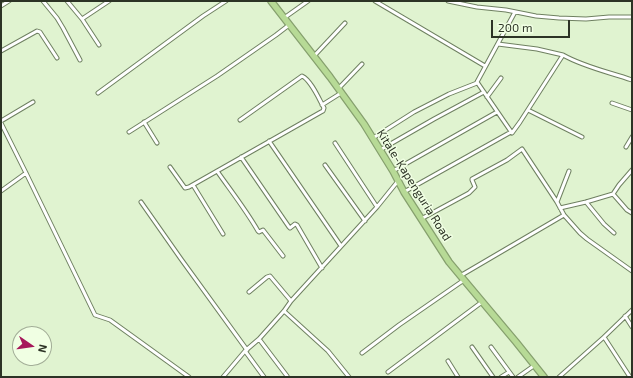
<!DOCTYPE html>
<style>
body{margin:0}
#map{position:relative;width:633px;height:378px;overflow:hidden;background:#e0f3d0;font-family:"Exo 2",sans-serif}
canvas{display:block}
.frame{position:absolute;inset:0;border:2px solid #2c3325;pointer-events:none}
.north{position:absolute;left:12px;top:326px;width:40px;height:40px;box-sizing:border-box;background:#f0ffe3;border:1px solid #a2ad97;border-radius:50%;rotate:103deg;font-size:11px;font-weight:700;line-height:16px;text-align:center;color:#2c3325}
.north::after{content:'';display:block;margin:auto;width:14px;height:18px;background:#a6185a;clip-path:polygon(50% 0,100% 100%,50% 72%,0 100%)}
.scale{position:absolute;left:491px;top:20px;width:79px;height:18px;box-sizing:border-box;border:2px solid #2c3325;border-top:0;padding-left:5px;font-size:12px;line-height:14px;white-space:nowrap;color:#2c3325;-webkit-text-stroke:3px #f0ffe3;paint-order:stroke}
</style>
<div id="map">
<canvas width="633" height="378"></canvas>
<div class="frame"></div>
<div class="north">N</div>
<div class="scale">200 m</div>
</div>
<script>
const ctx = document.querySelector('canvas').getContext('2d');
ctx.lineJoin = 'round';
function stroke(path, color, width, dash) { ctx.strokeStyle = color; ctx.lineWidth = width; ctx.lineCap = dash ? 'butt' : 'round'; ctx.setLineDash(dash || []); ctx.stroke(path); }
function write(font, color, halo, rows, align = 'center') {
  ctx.font = font + ' "Exo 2",sans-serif'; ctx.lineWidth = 3; ctx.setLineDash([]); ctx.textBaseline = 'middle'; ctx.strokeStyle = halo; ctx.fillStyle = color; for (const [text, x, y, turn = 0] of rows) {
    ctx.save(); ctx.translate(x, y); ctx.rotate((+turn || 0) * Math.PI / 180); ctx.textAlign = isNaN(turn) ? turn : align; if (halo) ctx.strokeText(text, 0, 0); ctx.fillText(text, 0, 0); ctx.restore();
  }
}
const street = new Path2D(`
 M43,1L57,18L63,28L80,60
 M67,1L82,19L109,1
 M375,1L485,66
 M448,1L477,7L506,10L536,16L559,18L586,19L609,17H632
 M1,6L9,1
 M515,12L477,82L512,133L520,122L563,55C584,67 609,72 632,80
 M284,18L308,1
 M82,19L99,45
 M498,44L537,49L563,55
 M1,51L37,31L40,32L57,58
 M314,56L345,23
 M338,89L362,64
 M98,93L203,16L226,1
 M487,97L501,78
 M612,103L632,110
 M322,105L341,93
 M528,110L582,137
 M1,121L33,102
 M144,122L157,143
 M1,123L26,173L95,315L110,320L189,377
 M129,132L217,76L276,35L289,25
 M373,138L414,112L449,94L477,83
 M269,141L341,246
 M335,143L377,207
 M626,147L632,137
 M380,150L434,119L484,92
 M241,157L289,227L290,228L295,224L297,225L322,268
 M325,165L365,221
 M170,167L185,188L189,187L321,112L323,111L324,108C319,99 311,80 302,76L240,120
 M217,171C231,191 246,210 258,231L259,232L263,230L283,256
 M393,171L497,112
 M193,185L223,234
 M1,191L26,173
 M404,192L511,132
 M613,194L627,210L632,213
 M141,202L181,259L247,350
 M557,202L569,171
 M586,202L604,224L614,233
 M560,208L586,202L613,194L619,185L632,170
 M421,219L469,193L475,187L472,180V179L507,160L522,149L557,202L564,215L580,233L587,239L632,271
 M460,276L564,215
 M249,292L267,277L270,276L291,301
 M284,311L328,351L349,377
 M625,316L632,327
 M259,339L287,376
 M472,347L493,377
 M491,347L513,377
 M245,351L264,377
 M362,353L399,325L464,280
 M448,361L458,377
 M388,372L482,302
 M223,377L245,351L259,339L284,311L291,301L377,207L398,181
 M501,377L509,372
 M518,377L535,365
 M559,377L604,337
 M630,377L604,337L632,310`);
const highway = new Path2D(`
 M271,1L330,77L364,124L393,171L404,192L449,262L464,280L516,342L544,377`);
stroke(street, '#6f8061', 5);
stroke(highway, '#86a06e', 8);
stroke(street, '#fff', 3);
stroke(highway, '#b7da96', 5.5);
write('12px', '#2c3325', '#f0ffe3', [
 ["Kitale-Kapenguria Road",414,185,58]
]);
</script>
